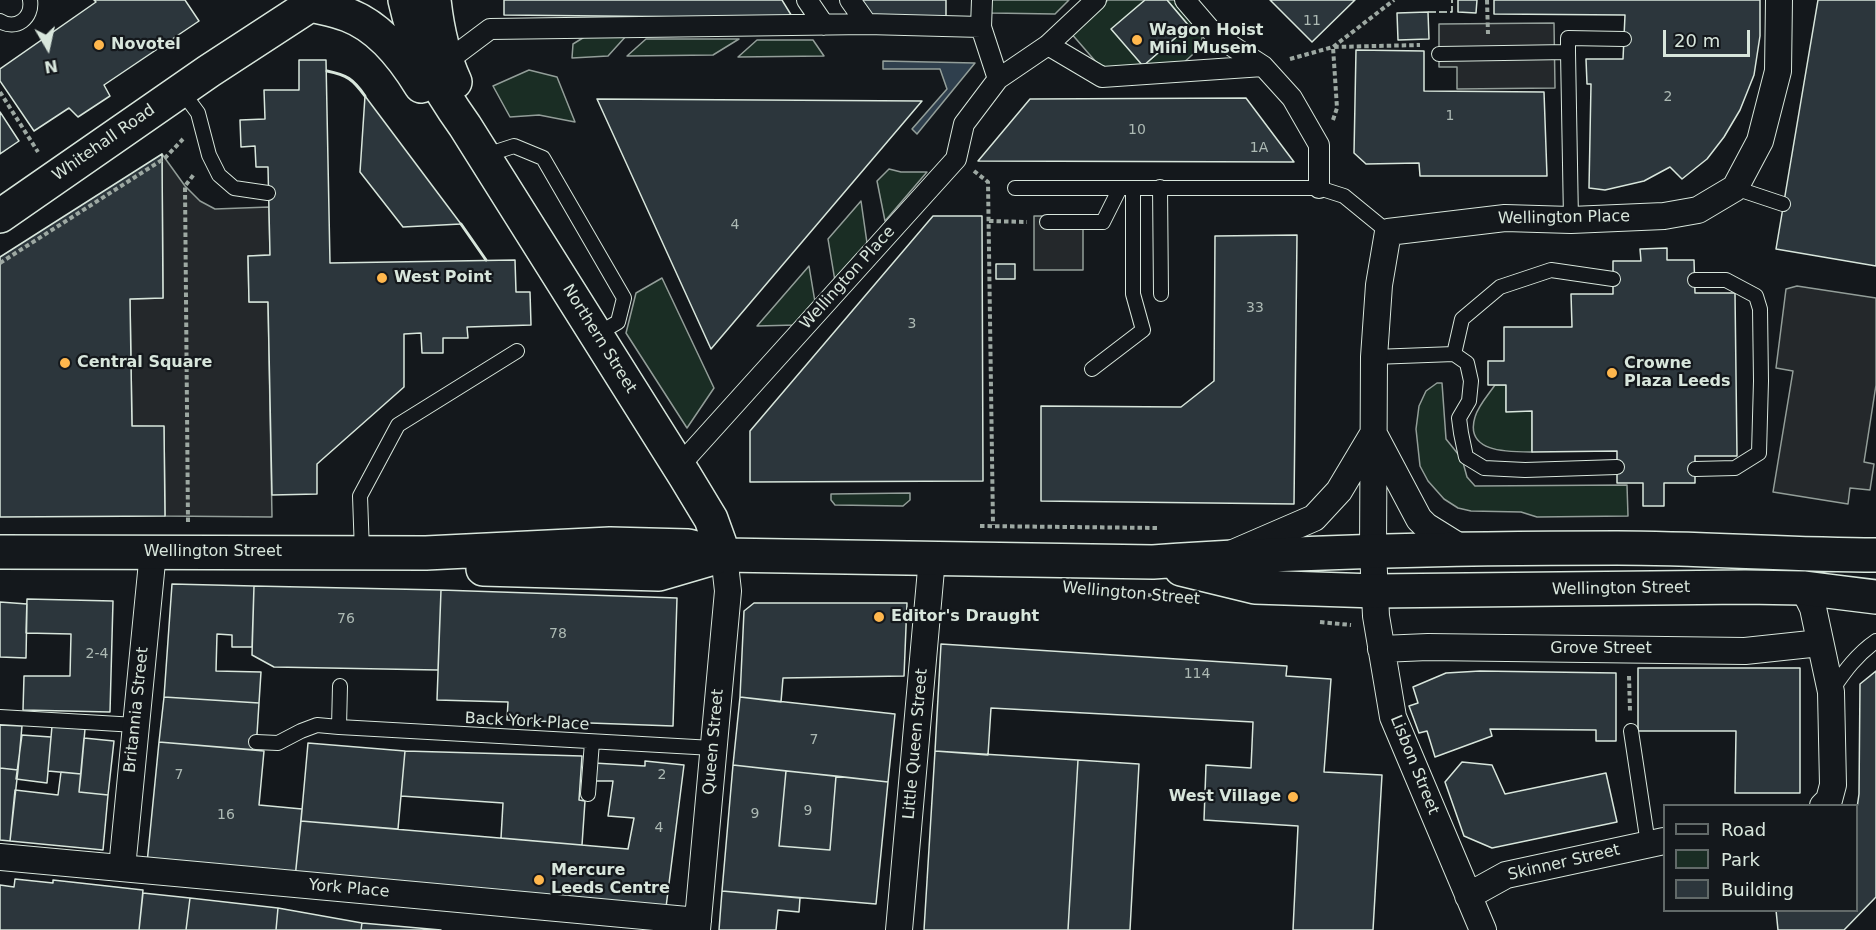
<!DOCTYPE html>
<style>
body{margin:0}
#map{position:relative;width:1876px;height:930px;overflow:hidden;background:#14181c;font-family:"DejaVu Sans",sans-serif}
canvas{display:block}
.legend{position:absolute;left:1663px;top:804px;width:195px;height:108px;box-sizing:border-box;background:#14181c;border:2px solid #626a69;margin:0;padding:8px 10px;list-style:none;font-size:18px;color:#d8e6dc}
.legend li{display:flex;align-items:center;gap:12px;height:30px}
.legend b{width:30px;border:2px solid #626a69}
.north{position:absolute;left:18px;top:18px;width:60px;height:60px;-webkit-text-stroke:4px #14181c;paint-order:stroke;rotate:171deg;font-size:16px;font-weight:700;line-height:24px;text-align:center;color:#d8e6dc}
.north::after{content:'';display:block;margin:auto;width:21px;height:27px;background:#d8e6dc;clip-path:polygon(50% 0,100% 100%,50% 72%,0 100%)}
.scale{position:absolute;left:1663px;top:30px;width:87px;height:27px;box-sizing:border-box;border:3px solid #d8e6dc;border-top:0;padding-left:8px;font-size:18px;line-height:21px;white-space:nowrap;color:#d8e6dc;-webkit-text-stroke:4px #14181c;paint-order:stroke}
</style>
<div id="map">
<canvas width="1876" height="930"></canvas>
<ul class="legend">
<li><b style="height:8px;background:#14181c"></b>Road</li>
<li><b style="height:16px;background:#1a2d24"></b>Park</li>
<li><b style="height:16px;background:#2c363c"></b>Building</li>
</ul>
<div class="north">N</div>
<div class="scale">20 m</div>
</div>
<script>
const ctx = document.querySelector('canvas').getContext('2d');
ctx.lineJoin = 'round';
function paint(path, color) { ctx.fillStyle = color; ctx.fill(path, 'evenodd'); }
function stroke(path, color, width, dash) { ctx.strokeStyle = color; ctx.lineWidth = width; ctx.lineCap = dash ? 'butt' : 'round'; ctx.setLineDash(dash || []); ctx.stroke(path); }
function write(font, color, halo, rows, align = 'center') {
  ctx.font = font + ' "DejaVu Sans",sans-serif'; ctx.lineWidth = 4.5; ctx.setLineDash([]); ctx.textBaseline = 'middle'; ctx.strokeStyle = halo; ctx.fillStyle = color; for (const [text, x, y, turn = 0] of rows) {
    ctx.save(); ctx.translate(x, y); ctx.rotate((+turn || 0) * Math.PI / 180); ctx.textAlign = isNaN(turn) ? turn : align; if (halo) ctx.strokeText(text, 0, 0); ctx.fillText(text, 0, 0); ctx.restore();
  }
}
const green = new Path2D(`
 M991,0H1069L1055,14L991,13Z
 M1108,0H1145L1143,66L1189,26L1167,0H1174L1202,31V46L1180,66L1103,70L1070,32Z
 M627,35L608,56L572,58L573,44L586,36Z
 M646,39H739L713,55L627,56Z
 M757,40H813L824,56L738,57Z
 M529,70L557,77L575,122L539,115L510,117L493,86Z
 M889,169L901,172H927L885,221L877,181Z
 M861,201L867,243L835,281L828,239Z
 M809,266L815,302L796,325L757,326Z
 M662,278L714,388L687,428L626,333L636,293Z
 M1437,383H1442L1446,439L1462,459L1467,477L1475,486L1627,485L1628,516L1537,517L1521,512L1471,511L1458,508L1444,499L1428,481L1420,466L1416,429L1419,406L1426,391Z
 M1495,385H1506V411H1532V452C1509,452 1464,453 1475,417C1478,406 1488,395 1495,385Z
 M910,493V500L903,506L835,505L831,500V494Z`);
paint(green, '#1a2d24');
stroke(green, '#939e99', 1.5);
const parking = new Path2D(`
 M1554,23L1555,88L1457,89V67H1439V24Z
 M162,154L185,186L200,201L215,209L269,207L270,255L248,256L249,302H268L272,517L165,516L164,427L132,426L130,299L163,298Z
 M1034,216H1083V270H1034Z
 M1797,286L1876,298V385L1864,462L1874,464L1870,490L1850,488L1848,504L1773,492L1793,371L1776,368L1786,289Z`);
paint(parking, '#24282b');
stroke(parking, '#939e99', 1.5);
const water = new Path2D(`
 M883,61L975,63L917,134L912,129L947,89L940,69H883Z`);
paint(water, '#2f3f4d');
stroke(water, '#939e99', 1.5);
const building = new Path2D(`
 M94,0H185L199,21L104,85L110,96L78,117L69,108L34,131L0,81V69L96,2Z
 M504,0H782L793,18L504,15Z
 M857,0H946V16L869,18Z
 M1145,0H1167L1189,26L1143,66L1111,29Z
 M1270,0H1355L1312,42Z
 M1458,0H1477L1476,13L1458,12Z
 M1494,0H1760V36L1754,75L1740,110L1724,137L1707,159L1682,179L1670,167L1644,181L1605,190L1589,188L1591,84H1587L1586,59H1623L1625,15L1494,14Z
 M1818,0H1876V266L1776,249Z
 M1428,12L1429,39L1398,40L1397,13Z
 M1356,50L1424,51V91L1544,92L1547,176H1420L1419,163L1366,164L1354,153Z
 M299,60H326L330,263L515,260L516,292H530L531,325L467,327L468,338H443V353H422L421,333L404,334V387L317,464V494L272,495L268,302H249L248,256L270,255L268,167H256L255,146L241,147L240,120L265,119L264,90H299Z
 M365,96L461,224L403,227L360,172Z
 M1246,98L1294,162L978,161L1030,99Z
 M597,99L922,101L711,349Z
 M0,112L19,141L0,154Z
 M162,154L163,298L130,299L132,426H164L165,516L0,517V257Z
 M933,216H982L983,481L750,482V431Z
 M1297,235L1294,504L1041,501V406L1181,407L1214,381L1215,236Z
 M1667,248V260H1694L1695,293H1735L1737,456H1695V483H1664V506H1643V483H1617V451L1532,452V411L1506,412V385H1488V361H1504V327H1572L1571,294H1613V261H1641L1640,249Z
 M996,264H1015V279H996Z
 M172,584L254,586L252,647H232V635L217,634L216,671L261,672L259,703L164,697Z
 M254,586L441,590L438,670L274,667L252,655Z
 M441,590L677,598L673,726L507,720L508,702L437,700Z
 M27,599L113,601L110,712L23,710L24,676H70L71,634L26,633Z
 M0,602L27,604L26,658L0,657Z
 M754,603H907L904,676L783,678L781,702L740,697L744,611Z
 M941,644L1287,666L1286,676L1331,679L1324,772L1382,775L1373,930H1293L1298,826L1204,820L1206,765L1251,768L1253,722L991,708L988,755L935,751Z
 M1638,668H1800V793H1735L1736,731H1638Z
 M1480,671L1616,673V741H1596V730L1490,729L1492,736L1435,757L1427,731L1419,733L1409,706L1418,703L1413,687L1446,673Z
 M1876,671V897L1844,930H1778L1776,910H1856V815L1859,794L1860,684Z
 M164,697L259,703L256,750L159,742Z
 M740,697L895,714L888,782L733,765Z
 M0,725L22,726L18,770L0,768Z
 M52,726L85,729L81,774L48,771Z
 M22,735L51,737L47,783L16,779Z
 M84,738L114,741L108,795L79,792Z
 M159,742L264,751L259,805L302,809L295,878L147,863Z
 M308,743L405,751L398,829L301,821Z
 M405,751L582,756L579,800L585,801L582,845L501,838L503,803L401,796Z
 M935,751L1078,760L1068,930H924Z
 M1078,760L1139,764L1130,930H1068Z
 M645,761L684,765L665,915L295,878L301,821L628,849L634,818L608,816L613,781H594V763L645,766Z
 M1462,762L1492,765L1505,794L1606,773L1617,822L1492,848L1464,836L1445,782Z
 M733,765L786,771L779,846L830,850L836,776L888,782L876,904L722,891Z
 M0,768L18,770L10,841L0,840Z
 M786,771L836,776L830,850L779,846Z
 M61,772L81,774L79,792L108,795L103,850L10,841L15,790L58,795Z
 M15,879L53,883V880L143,890L139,930H0V885L14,887Z
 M722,891L800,898L799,912L778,910L776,930H719Z
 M143,893L190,898L186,930H139Z
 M190,898L278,908L276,930H186Z
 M278,908L362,923L361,930H276Z
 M362,923L441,930H361Z`);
paint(building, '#2c363c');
stroke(building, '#d8e6dc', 1.5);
const service = new Path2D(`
 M0,21C16,31 33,18 30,0
 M1568,52V38L1624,39
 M1439,54L1568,52L1571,220
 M181,90L198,113L209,155L219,175L234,188L268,193
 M483,156L514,146L543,158L624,298L618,322L596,335
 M1160,187L1161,294
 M1015,188H1319L1344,196L1388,232
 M1735,188L1783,204
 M1047,222H1103L1120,188
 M1695,280H1726L1756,296L1760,309L1761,381L1759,453L1735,468L1695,469
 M1454,354L1462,319L1500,287L1551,270L1613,279
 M1374,357L1454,354L1467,363L1471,381L1469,401L1459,418L1461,433L1466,457L1484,468L1525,470L1617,467
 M1092,369L1143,330L1133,294V188
 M362,552L360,496L398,425L517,351
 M1832,690C1844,672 1857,654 1876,641
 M0,717L136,725
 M339,727L713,748
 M1631,731L1648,844
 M256,742L278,743L301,731L317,725L339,727L340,686
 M588,794L592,742`);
const pedestrian = new Path2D(`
 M807,0L824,25
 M850,0L867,24
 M982,0L981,27L998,79
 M1185,0L1215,35L1263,66L1292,98L1319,145V188
 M1048,45L1102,77L1263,66
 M446,62L490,29L867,24L981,27
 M679,466L956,159L964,124L998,79L1048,45L1096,0`);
const minor = new Path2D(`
 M1375,436L1419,519L1426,526L1463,549
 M1233,553L1314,518L1339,491L1373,434
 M1803,588L1813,608L1831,692L1833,785L1829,800L1823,806
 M1381,649L1428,647L1745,651L1820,643
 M0,857L698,921
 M122,868L153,552
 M1468,896L1506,875L1664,841
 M697,930L728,591L724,555
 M899,930L932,558
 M1483,930L1393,717L1376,616L1373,551L1374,357L1379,285L1388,232L1505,218L1571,220L1664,216L1698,210L1735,188L1760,141L1778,71L1779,0`);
const tertiary = new Path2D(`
 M405,0C415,47 437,87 465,126L685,476L711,519L724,555
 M434,0C437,28 443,56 455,82
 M311,5C323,8 336,10 348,15C380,27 404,58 421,86
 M0,216L209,71L318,0
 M0,552L426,553L610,544L688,546L724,555L1153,562C1307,551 1462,548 1617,548C1703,548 1790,555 1876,555
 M483,569L659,574L717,557
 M1181,569L1255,587L1375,591L1745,587L1803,588L1876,597`);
stroke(service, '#d8e6dc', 16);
stroke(pedestrian, '#d8e6dc', 22);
stroke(minor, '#d8e6dc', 28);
stroke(tertiary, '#d8e6dc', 36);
stroke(new Path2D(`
 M1487,0L1488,34
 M1290,59L1333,47L1394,0
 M0,92L38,152
 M1333,120L1337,108L1333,47L1420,45
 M974,171L988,182L993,525
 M989,221L1027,222
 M0,263L165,158L183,139
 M188,522L185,186L195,173
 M980,526L1159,528
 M1148,595L1167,597
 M1320,622L1351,625
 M1629,676L1630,711`), '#9da8a2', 4, [4.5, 3]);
stroke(service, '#14181c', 14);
stroke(pedestrian, '#14181c', 20);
stroke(minor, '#14181c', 26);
stroke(tertiary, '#14181c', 33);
stroke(new Path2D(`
 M1428,12H1452V0`), '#d8e6dc', 1.5, [8, 3]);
stroke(new Path2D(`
 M327,71C347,75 353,79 365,96
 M461,224L486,260`), '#d8e6dc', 3);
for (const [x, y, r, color] of [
 [1137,40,6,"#ffb74d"],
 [99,45,6,"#ffb74d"],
 [382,278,6,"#ffb74d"],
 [65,363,6,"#ffb74d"],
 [1612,373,6,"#ffb74d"],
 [879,617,6,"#ffb74d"],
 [1293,797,6,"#ffb74d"],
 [539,880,6,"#ffb74d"]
]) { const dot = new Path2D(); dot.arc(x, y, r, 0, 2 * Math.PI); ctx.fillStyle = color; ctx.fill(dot); stroke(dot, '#14181c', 2); }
write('14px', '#adbab4', null, [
 ["11",1312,21],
 ["2",1668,97],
 ["1",1450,116],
 ["10",1137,130],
 ["1A",1259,148],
 ["4",735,225],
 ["33",1255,308],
 ["3",912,324],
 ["76",346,619],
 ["78",558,634],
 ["2-4",97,654],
 ["114",1197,674],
 ["7",814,740],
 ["7",179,775],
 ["2",662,775],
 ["9",808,811],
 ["9",755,814],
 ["16",226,815],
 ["4",659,828]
]);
write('bold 16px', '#d8e6dc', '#14181c', [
 ["Wagon Hoist",1149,31],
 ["Mini Musem",1149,49],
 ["Novotel",111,45],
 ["West Point",394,278],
 ["Central Square",77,363],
 ["Crowne",1624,364],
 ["Plaza Leeds",1624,382],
 ["Editor's Draught",891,617],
 ["West Village",1281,797,"right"],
 ["Mercure",551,871],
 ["Leeds Centre",551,889]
], 'left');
write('16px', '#d8e6dc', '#14181c', [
 ["Whitehall Road",104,143,-35],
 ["Wellington Place",1564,218,-1],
 ["Wellington Place",848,278,-48],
 ["Northern Street",599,339,58],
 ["Wellington Street",213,552],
 ["Wellington Street",1621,589,-1],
 ["Wellington Street",1131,594,5],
 ["Grove Street",1601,649],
 ["Britannia Street",137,710,-84],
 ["Back York Place",527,722,3],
 ["Queen Street",714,742,-85],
 ["Little Queen Street",916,744,-85],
 ["Lisbon Street",1414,765,68],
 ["Skinner Street",1564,863,-13],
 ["York Place",349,889,5]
]);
</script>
